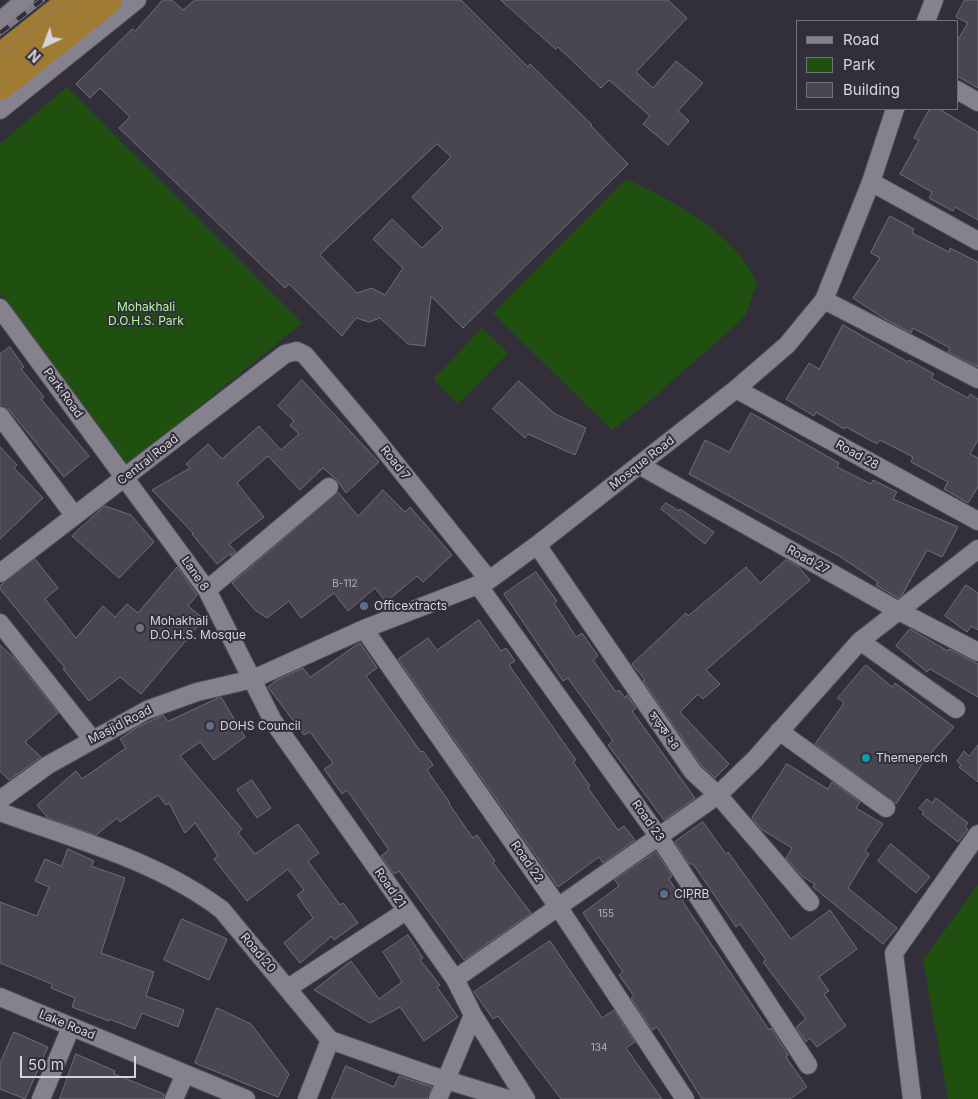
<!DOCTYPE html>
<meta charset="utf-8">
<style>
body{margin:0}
#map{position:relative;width:978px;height:1099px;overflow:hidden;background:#332f3a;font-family:Inter,sans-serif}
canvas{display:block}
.legend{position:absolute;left:796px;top:20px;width:162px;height:90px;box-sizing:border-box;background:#332f3a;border:1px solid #75717b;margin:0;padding:6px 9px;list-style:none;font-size:15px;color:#d7d5dc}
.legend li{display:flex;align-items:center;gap:10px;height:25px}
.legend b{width:25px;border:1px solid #75717b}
.north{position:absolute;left:20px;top:20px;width:50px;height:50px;-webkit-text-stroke:4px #332f3a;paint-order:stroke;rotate:223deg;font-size:14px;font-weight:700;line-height:20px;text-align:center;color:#d7d5dc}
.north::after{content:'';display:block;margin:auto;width:18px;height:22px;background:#d7d5dc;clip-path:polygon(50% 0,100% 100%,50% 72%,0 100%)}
.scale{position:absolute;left:20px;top:1056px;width:116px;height:22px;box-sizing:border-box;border:2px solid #d7d5dc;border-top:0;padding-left:6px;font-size:15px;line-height:18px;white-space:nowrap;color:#d7d5dc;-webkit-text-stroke:4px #332f3a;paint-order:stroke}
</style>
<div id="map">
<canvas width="978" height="1099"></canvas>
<ul class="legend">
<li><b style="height:6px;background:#85818d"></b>Road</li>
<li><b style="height:14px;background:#1f5010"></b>Park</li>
<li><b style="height:14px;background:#4a4651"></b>Building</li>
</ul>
<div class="north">N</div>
<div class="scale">50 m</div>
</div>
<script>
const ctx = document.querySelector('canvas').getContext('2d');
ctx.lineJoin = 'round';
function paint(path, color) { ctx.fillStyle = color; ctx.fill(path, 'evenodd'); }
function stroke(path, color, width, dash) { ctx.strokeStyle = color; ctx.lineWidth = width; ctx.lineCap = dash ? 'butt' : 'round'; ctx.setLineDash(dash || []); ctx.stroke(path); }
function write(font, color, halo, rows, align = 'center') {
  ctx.font = font + ' Inter,"Noto Sans Bengali",sans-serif'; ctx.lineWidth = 4; ctx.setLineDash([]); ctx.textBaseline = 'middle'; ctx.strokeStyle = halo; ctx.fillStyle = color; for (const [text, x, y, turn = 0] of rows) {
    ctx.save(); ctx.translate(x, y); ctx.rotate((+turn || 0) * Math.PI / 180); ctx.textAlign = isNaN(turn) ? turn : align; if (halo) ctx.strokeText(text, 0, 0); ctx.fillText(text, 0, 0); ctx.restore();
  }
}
paint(new Path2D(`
 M67,87L302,323L128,465L0,293V144Z
 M626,179C673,200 735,234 757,282L746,314L737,324L647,403L612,430L493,313Z
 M482,328L508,353L458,404L433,379Z
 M978,885V1099H948L923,960Z`), '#1f5010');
const building = new Path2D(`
 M163,0H172L183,10L195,0H461L528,67L530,64L592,125L591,126L628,164L463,328L431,296L425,346L408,344L380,318L369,322L356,318L342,336L289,284L285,288L119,128L130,117L100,88L90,98L76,84L132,29L135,31ZM437,144L451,157L412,197L443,228L422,248L392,219L373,239L403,268L385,295L372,288L357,293L320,255Z
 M501,0H668L687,18L636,72L653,88L676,61L703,83L678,111L689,121L668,145L643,124L650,116L609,80L601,88L558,47L556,49Z
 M965,0H978V88L957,76V41L968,23L956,17Z
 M930,109H939L978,132V220L955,207L953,211L929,198L932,192L900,174L919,140L914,138Z
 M890,216L914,229L912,233L949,252L950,248L978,262V367L948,352L950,348L913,328L911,333L885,319L853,298L880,258L871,253Z
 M843,325L908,362L909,360L934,374L931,378L968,398L970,394L978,399V440L970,454L978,458V487L968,503L944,489L948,482L911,462L913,457L880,440L877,444L846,427L844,429L816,412L814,416L786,399L809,363L819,369Z
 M10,347L24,367L21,369L44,397L41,399L89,456L64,477L9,410L0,406V354Z
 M302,380L379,462L346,493L337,480L323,468L300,490L268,456L237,483L264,517L229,544L236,552L231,556V553L217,564L192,534L193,533L152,490L190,468L186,464L208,444L222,459L259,426L281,450L299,434L290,425L294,421L278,406Z
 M519,381L555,414L586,428L575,455L528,434L525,438L493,409Z
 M751,413L839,463L837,467L871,484L873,480L897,492L893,499L958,527L942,557L927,550L902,595L898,598L876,585L878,582L839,556L689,474L705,440L729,452Z
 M0,447L17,465L14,468L43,498L0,539Z
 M383,490L405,512L410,507L452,555L423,582L417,576L386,602L375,588L348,611L334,593L301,618L289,601L267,618L255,610L232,583L338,492L358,516Z
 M666,503L679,511L680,509L714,532L705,544L661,509Z
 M105,506L131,515L154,542L119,578L72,536Z
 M35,559L58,588L45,599L76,638L103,606L115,617L127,604L138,613L177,567L197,595L188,606L204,619L141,694L120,677L89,701L63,669L65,668L0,589V586Z
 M786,560L798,566L810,580L706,670L720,684L703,699L698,694L680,712L729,764L715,778L701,765L643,681L645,680L632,664L686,613L688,616L746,567L760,583Z
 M536,572L557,601L554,603L576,637L582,633L598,656L593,660L616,692L619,690L625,698L627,695L636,708L632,711L695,798L664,820L608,745L613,741L591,710L568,678L563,681L504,594Z
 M966,585L978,593V630L971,626L967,632L945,616Z
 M479,620L501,651L506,648L515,661L509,665L576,760L573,762L590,786L588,788L618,830L624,826L635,840L603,863L599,857L558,887L398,659L428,638L437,650Z
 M910,629L948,651L949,649L978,664V697L930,669L927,672L896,646Z
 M360,643L377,668L366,676L421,752L423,751L433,765L427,770L450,803L449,804L473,838L477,835L495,861L493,863L531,913L464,960L399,871L394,874L381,856L389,850L347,790L342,794L324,769L333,763L310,732L304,735L268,687L277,680L303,668L310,677Z
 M0,645L15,659L58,713L25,742L41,757L9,780L0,771Z
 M866,665L892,687L895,683L954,727L924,761L896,804L815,744L844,703L838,698Z
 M221,697L245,737L214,760L200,742L180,756L242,829L238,833L255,854L298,824L319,853L308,861L340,905L343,903L358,923L334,940L332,936L300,963L284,943L313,918L297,895L304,890L288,869L247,901L214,859L218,856L195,823L185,833L169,803L166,805L158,795L120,822L117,818L96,835L48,818L37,805L76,771L82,779L126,748L120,739L136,728L163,715L168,721Z
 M978,745V782L959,767L961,765L957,761L964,751L969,756Z
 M787,764L828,789L832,782L860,802L856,808L883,824L865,851L869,854L848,888L897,928L883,944L813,887L815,884L803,877L786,858L792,848L761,829L752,818Z
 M252,780L271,808L257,818L237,790Z
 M936,798L968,823L965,827L968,829L958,842L922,814L924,812L919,808L927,799L932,803Z
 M703,822L726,854L728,852L791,939L830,910L857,949L819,977L829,991L824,994L846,1026L817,1047L810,1038L806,1042L796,1027L806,1019L763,962L766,960L740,924L736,927L693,864H689L675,842Z
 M891,844L930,877L916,893L878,861Z
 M68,849L94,861L91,866L125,878L101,953L154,972L146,996L184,1010L178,1027L142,1013L135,1029L109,1019V1021L72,1007L75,998L51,988L52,984L0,963V902L37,916L49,887L35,881L45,859L61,866Z
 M656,852L672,876L669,879L687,908L769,1030L771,1028L788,1055L786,1057L807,1087L790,1099H702L657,1027L652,1030L631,998L634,996L619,975L623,972L583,913L619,886L615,880Z
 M182,919L227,939L209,980L164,960Z
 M408,935L423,958L420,960L440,985L437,987L458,1017L424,1041L400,1007L370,1023L314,990L351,961L379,999L402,982L383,952Z
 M550,941L602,1018L614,1010L635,1042L626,1048L662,1099H561L498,1016L493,1019L474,992Z
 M217,1008L251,1024L289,1074L278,1097L195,1063Z
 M14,1032L48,1047L25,1099L0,1089V1064Z
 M76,1054L115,1071L114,1074L164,1094V1099H60Z
 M346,1066L394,1087L399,1076L432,1087L428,1099H332Z`);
paint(building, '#4a4651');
stroke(building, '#716d79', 1);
const street = new Path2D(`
 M0,21L25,0
 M926,21L934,0
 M957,90L978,102
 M0,110L137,0
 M871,182L978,241
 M824,300L978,379
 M0,308L207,590L273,721L455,979L473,1015L526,1099
 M736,389L978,521
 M0,416L74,515
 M639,465L899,611L978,652
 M537,545L693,772L718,795L810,902
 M0,573L285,354L297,351L305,355L366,427L489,580
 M478,585L659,837L808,1065
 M207,590L329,487
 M0,623L92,739
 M364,629L559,908L685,1099
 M860,641L956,709
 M779,731L886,808
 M0,800L48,765L147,710L197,692L253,679L364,629L478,585L489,580L537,545L736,389L787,345L824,300L871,182L895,109
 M0,812C74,839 158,861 222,910L330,1040L427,1074L508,1099
 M455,979L718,795L755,759L860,641L978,549
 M288,988L406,911
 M0,997L246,1099
 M41,1099L71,1027
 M174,1099L185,1074
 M307,1099L330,1040
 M438,1099L473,1015
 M912,1099L894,953L978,834`);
const highway = new Path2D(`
 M0,58L73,0
 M0,86L108,0`);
stroke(street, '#504c55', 20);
stroke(highway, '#504c55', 30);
stroke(street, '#85818d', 18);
stroke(highway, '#a07b33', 28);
stroke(new Path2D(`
 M0,52L67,0`), '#7e7b84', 1);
const rail = new Path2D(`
 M0,33L42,0`);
stroke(rail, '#7e7b84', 5.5);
stroke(rail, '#332f3a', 4, [11]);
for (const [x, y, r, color] of [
 [364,606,5,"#5c6f8a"],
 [140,628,5,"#6b7280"],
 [210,726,5,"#5c6f8a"],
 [866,758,5,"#0f9aa8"],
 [664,894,5,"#5c6f8a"]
]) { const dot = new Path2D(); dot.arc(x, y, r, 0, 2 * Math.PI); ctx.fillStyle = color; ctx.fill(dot); stroke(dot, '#332f3a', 2); }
write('10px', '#b4b1b9', null, [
 ["B-112",345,584],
 ["155",606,914],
 ["134",599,1048]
]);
write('12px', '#aef79c', '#332f3a', [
 ["Mohakhali",146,307],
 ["D.O.H.S. Park",146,321]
]);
write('12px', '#d7d5dc', '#332f3a', [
 ["Park Road",63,393,54],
 ["Road 28",857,455,29],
 ["Central Road",148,460,-38],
 ["Road 7",395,463,51],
 ["Mosque Road",642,463,-38],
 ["Road 27",808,560,29],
 ["Lane 8",195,574,55],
 ["Masjid Road",120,725,-27],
 ["সড়ক ২৪",664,731,54],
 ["Road 23",648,821,55],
 ["Road 22",527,862,55],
 ["Road 21",390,888,55],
 ["Road 20",258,953,50],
 ["Lake Road",67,1025,22]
]);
write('12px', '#d7d5dc', '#332f3a', [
 ["Officextracts",374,606],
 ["Mohakhali",150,621],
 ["D.O.H.S. Mosque",150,635],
 ["DOHS Council",220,726],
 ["Themeperch",876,758],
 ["CIPRB",674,894]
], 'left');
</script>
